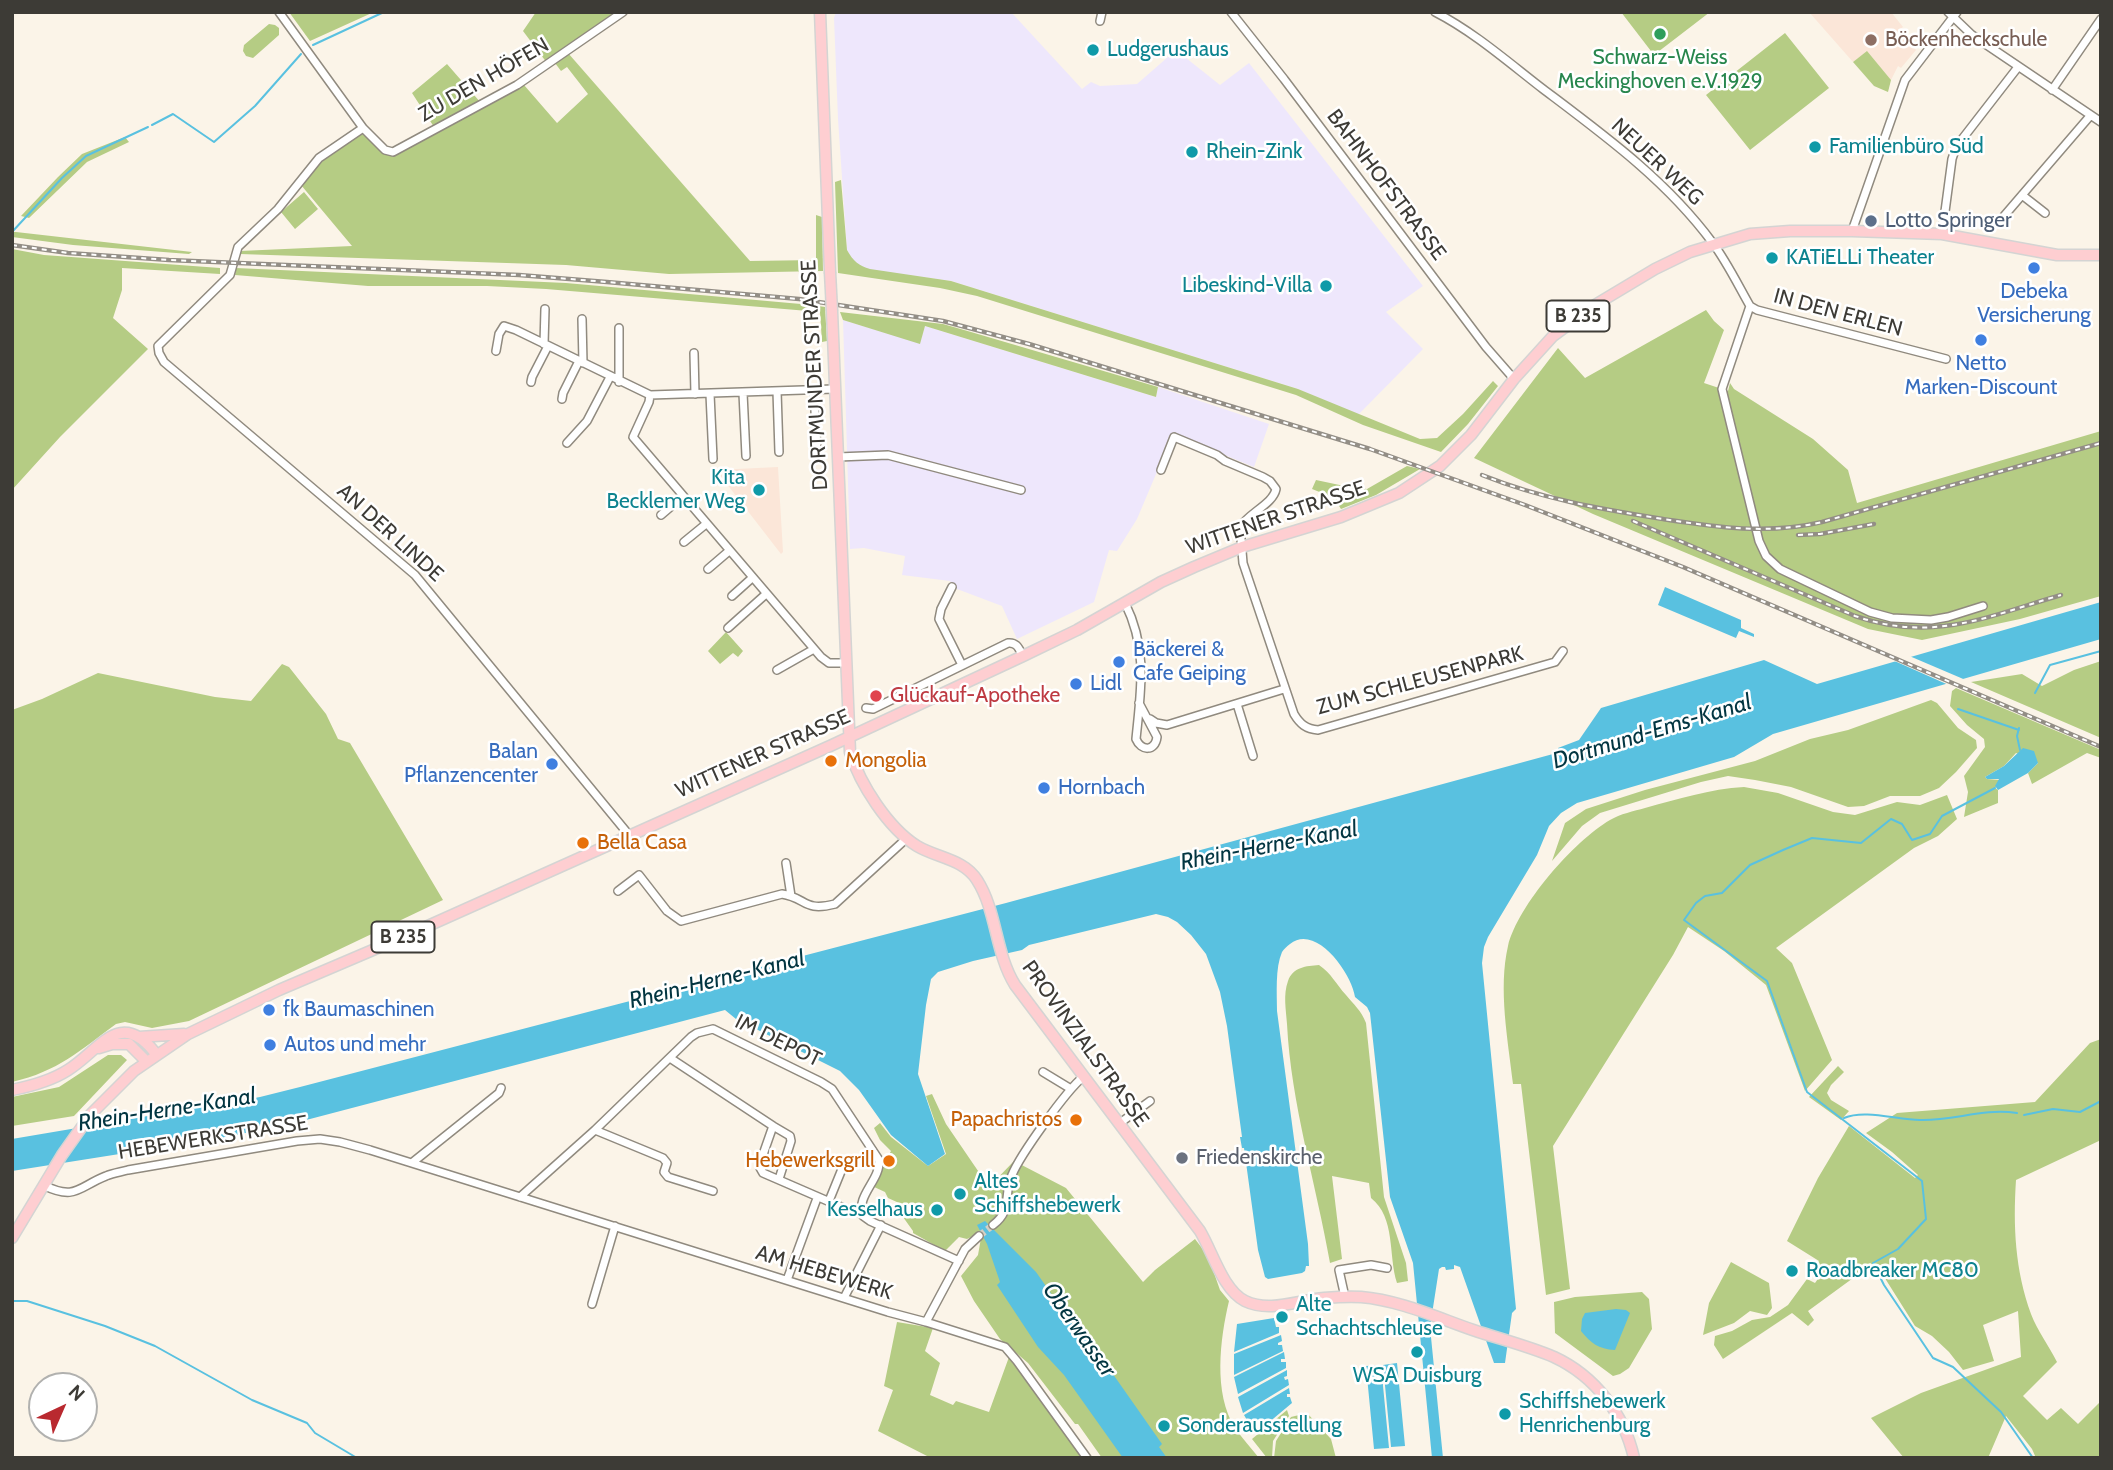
<!DOCTYPE html>
<meta charset="utf-8">
<style>
body{margin:0}
#map{position:relative;width:2113px;height:1470px;overflow:hidden;background:#fbf4e8;font-family:Cabin,sans-serif}
canvas{display:block}
.frame{position:absolute;inset:0;border:14px solid #3d3b36;pointer-events:none}
.north{position:absolute;left:28px;top:1372px;width:70px;height:70px;box-sizing:border-box;background:#fff;border:2px solid #b1b1af;border-radius:50%;rotate:44deg;font-size:19px;font-weight:700;line-height:28px;text-align:center;color:#3d3b36}
.north::after{content:'';display:block;margin:auto;width:24px;height:32px;background:#b9292f;clip-path:polygon(50% 0,100% 100%,50% 72%,0 100%)}
</style>
<div id="map">
<canvas width="2113" height="1470"></canvas>
<div class="frame"></div>
<div class="north">N</div>
</div>
<script>
const ctx = document.querySelector('canvas').getContext('2d');
ctx.lineJoin = 'round';
function paint(path, color) { ctx.fillStyle = color; ctx.fill(path, 'evenodd'); }
function stroke(path, color, width, dash) { ctx.strokeStyle = color; ctx.lineWidth = width; ctx.lineCap = dash ? 'butt' : 'round'; ctx.setLineDash(dash || []); ctx.stroke(path); }
function write(font, color, halo, rows, align = 'center') {
  ctx.font = font + ' Cabin,sans-serif'; ctx.lineWidth = 5; ctx.setLineDash([]); ctx.textBaseline = 'middle'; ctx.strokeStyle = halo; ctx.fillStyle = color; for (const [text, x, y, turn = 0] of rows) {
    ctx.save(); ctx.translate(x, y); ctx.rotate((+turn || 0) * Math.PI / 180); ctx.textAlign = isNaN(turn) ? turn : align; if (halo) ctx.strokeText(text, 0, 0); ctx.fillText(text, 0, 0); ctx.restore();
  }
}
paint(new Path2D(`
 M836,12H1011L1082,89L1091,82L1100,86L1137,84L1176,50L1220,85L1249,63L1423,286L1386,312L1423,349L1358,415L1298,389L951,281L870,270L860,266L852,259L847,250L838,119L834,18Z
 M843,320L920,343L925,326L1156,397L1158,387L1269,424L1254,467L1173,434L1137,519L1117,551L1109,550L1094,602L1017,639L1002,606L957,589L950,581L902,575L905,556L864,548L850,549Z`), '#eee7fc');
paint(new Path2D(`
 M1809,12H1891L1903,27L1899,30L1916,50L1901,68L1898,66L1891,80L1867,52L1853,62Z
 M778,467L783,552L781,554L716,470Z`), '#fbe6d8');
paint(new Path2D(`
 M289,12H374L310,41Z
 M536,12H618L547,63L523,31Z
 M1621,12H1710L1654,55Z
 M269,24L275,25L279,28V35L253,58L246,56L243,51L244,45Z
 M1785,33L1829,88L1750,150L1706,95Z
 M1867,51L1891,80L1888,92L1874,86L1853,62Z
 M568,53L750,261L816,260V215L822,217L823,271L669,274L566,265L240,254V251L352,246L301,185L328,155L362,134L393,157L524,85L557,123L588,94L567,67L561,71L555,63Z
 M447,64L481,103L434,127L412,93Z
 M125,137L129,142L87,162L29,218L21,216L58,177L82,154Z
 M841,180L847,250C853,261 859,266 870,269L951,281L1298,389L1420,439L1437,438L1463,414L1493,381L1498,386L1468,424L1441,452L1363,425L1296,395L977,296L940,288L838,273L835,182Z
 M304,192L318,209L295,229L281,212Z
 M12,232H16L192,252L189,254L73,245L12,237Z
 M12,249L44,255L220,268V274L122,268V290L113,318L148,349L60,437L12,490Z
 M236,268L566,283L812,305L825,307L827,341L822,342L820,312L546,289L487,286H368L235,275Z
 M1706,310L1714,321L1724,330L1704,383L1728,391L1730,383L1734,389L1813,439L1848,470L1857,503L2101,431V596L2020,619L1922,640L1868,629L1593,514L1474,458L1558,348L1585,378Z
 M840,312L943,324L971,332L1158,387L1156,397L925,326L920,344L843,320Z
 M1407,466L1420,469L1376,495L1341,509C1335,497 1324,494 1312,489L1316,480L1349,487L1367,489Z
 M726,632L743,651L738,657L733,653L720,664L708,651Z
 M2101,661V738L1971,682L2022,674L2042,686L2074,670Z
 M282,664L289,667L326,714L338,739L350,743L443,900L189,1021L152,1028L125,1022L116,1024C79,1051 59,1071 12,1082V710L42,699L98,673L215,697L251,701Z
 M1956,688L2101,750V758L2087,753L2032,784L2028,773L2038,763L2016,753L2004,766L1985,777L1987,779L2000,780L1995,788L1998,790V803L1964,817L1968,792L1964,776L1985,747L1984,739L1967,725L1950,706L1952,691Z
 M1931,700L1937,703L1958,728L1976,740L1977,748L1956,772L1939,788L1920,796H1890L1864,806L1848,807L1791,787L1755,780L1728,776L1701,782L1600,813L1582,826L1552,861L1565,823L1586,809L1645,790L1755,761L1810,739L1848,730Z
 M1744,787L1778,793L1833,812L1855,815L1897,802L1920,805L1947,795L1957,819L1938,836L1914,848L1776,948L1792,963L1832,1060L1805,1091L1766,985L1724,951L1688,927L1673,955L1553,1146L1570,1289L1546,1295L1521,1084H1513C1508,1040 1498,989 1508,946C1518,905 1574,841 1610,820C1620,814 1634,811 1645,808C1678,799 1710,789 1744,787Z
 M1319,965C1331,973 1336,984 1346,995C1354,1005 1361,1010 1366,1023L1384,1197L1406,1263L1408,1281L1397,1283C1388,1255 1396,1218 1371,1198L1369,1183L1332,1176L1342,1259L1330,1263C1316,1183 1291,1104 1287,1024C1286,1009 1283,995 1288,981C1293,967 1306,966 1319,965Z
 M2101,1039V1140L2016,1180C2013,1226 2015,1270 2031,1314C2037,1330 2049,1346 2057,1362L2023,1396L2047,1420L2061,1408L2078,1424L2101,1401V1458H2036L2032,1449L2006,1416L1988,1458H1904L1871,1418L1921,1393L2021,1357L2018,1311L1983,1325L1994,1361L1963,1370L1949,1352L1932,1336L1915,1326L1876,1264L1860,1273L1808,1311L1814,1320L1808,1326L1792,1313L1723,1359L1714,1345L1715,1336L1732,1331L1752,1320L1770,1317L1788,1305L1807,1279L1815,1283L1820,1276L1816,1271L1820,1266L1817,1264L1819,1261L1787,1241L1818,1178L1849,1126L1915,1178L1918,1175L1892,1152L1866,1133L1897,1113L2035,1102L2090,1043Z
 M108,1055H121L127,1060L74,1116L12,1126V1097L59,1087Z
 M1838,1066L1844,1072L1831,1085L1827,1093L1831,1100L1849,1111L1841,1120L1809,1097Z
 M932,1094L946,1124L989,1187L1014,1161L1066,1188L1143,1282L1155,1270L1195,1239L1208,1256L1220,1290L1229,1301C1220,1339 1213,1393 1235,1428C1242,1438 1251,1448 1259,1458H1102L1078,1424H1075L1028,1363L1000,1339L974,1301L961,1276L978,1255L981,1238L977,1234L967,1239L959,1237L945,1251L913,1233V1231L903,1217L899,1203L888,1198L885,1192L872,1186L891,1151L880,1140L874,1128L880,1123L891,1137L928,1166L946,1154L926,1096Z
 M1731,1262L1769,1283L1772,1308L1767,1315L1750,1311L1734,1323L1703,1335L1709,1303Z
 M1642,1292L1649,1299L1652,1329L1629,1368L1620,1374L1613,1376L1555,1333L1554,1302L1575,1297Z
 M897,1322L933,1328L925,1351L940,1363L930,1395L953,1405L956,1401L989,1412L1009,1357L1043,1401L1082,1458H931L878,1431L893,1390L884,1386Z
 M1287,1410L1289,1416L1273,1441L1272,1458H1267L1252,1439Z
 M1307,1413L1331,1439L1336,1458H1274L1276,1441L1291,1417Z`), '#b5cc84');
paint(new Path2D(`
 M1665,587L1741,620V628L1754,634V637L1739,631L1736,638L1658,605Z
 M2101,602V639L1773,734L1734,757L1577,803L1561,813L1549,826L1537,855L1488,937L1484,947L1482,963L1516,1309L1512,1313L1505,1363H1494L1460,1267L1454,1265V1269L1446,1270L1445,1267H1442L1439,1269L1430,1327L1443,1458H1432L1413,1263L1390,1197L1370,1013L1367,1007L1355,997C1352,974 1316,923 1290,944C1287,946 1284,949 1282,952C1275,968 1277,994 1277,1011L1308,1244L1309,1266H1306L1305,1271L1302,1273L1268,1279L1265,1277L1258,1250L1244,1148H1242L1240,1137H1242L1227,1026L1220,992L1206,954L1191,935L1177,922L1168,917L1156,914L1029,945L1022,950L973,961L938,972L931,979L926,1005L918,1074L945,1154L928,1166L891,1135L859,1090L840,1071L736,1019L725,1010L310,1119L227,1137L12,1171V1139L260,1097L300,1087L1006,903L1553,754L1559,751L1558,748L1579,740L1601,708L1764,660L1817,684Z
 M2023,748L2034,751L2038,763L2028,773L1998,790L1995,786L1999,779H1987L1985,777L2004,766Z
 M985,1221L1036,1272L1074,1326L1089,1340L1162,1444L1159,1447L1167,1458H1123L1064,1375L1038,1347L997,1285L1000,1282L987,1244L977,1225Z
 M1616,1309L1626,1310L1630,1313L1615,1350C1598,1349 1591,1343 1581,1331L1582,1319L1585,1313Z
 M1274,1318L1276,1327H1279V1333L1234,1352L1237,1324Z
 M1281,1335L1282,1341L1278,1343V1345H1282L1283,1351L1234,1375V1354Z
 M1284,1352L1285,1359H1281V1362H1286V1368L1238,1394L1234,1377Z
 M1397,1363L1405,1446L1391,1447L1383,1365Z
 M1381,1365L1389,1448L1374,1449L1366,1366Z
 M1287,1370V1376L1284,1377L1285,1380L1288,1379L1289,1385L1243,1413L1238,1397Z
 M1289,1388L1290,1394H1287V1397H1290L1292,1403L1255,1434L1244,1415Z`), '#59c1e0');
paint(new Path2D(`
 M1907,655L1968,681L1951,686L1890,659Z`), '#fbf4e8');
stroke(new Path2D(`
 M313,45L384,12
 M152,125L173,114L214,142L255,106L301,54
 M12,232L62,178L86,156L148,127
 M2035,693L2050,665L2101,651
 M1958,709L2019,730
 M2019,728L2017,736L2020,750
 M1995,788L1942,816L1930,834L1912,840L1902,824L1891,819L1861,843L1812,838L1783,850L1750,865L1722,893L1705,896L1696,903L1684,920L1767,981L1807,1092L1922,1181L1926,1219L1898,1249L1873,1263L1884,1285L1933,1358L1953,1367L2001,1412L2033,1458
 M2024,1115L2053,1109L2080,1112L2101,1101
 M1844,1118C1865,1109 1897,1120 1920,1120C1954,1121 1982,1108 2017,1113
 M12,1301H27L105,1326L155,1346L252,1400L307,1423L315,1433L357,1458`), '#59c1e0', 2);
stroke(new Path2D(`
 M979,1236L993,1225`), '#d5cfc4', 7, [7, 3.5]);
const minor = new Path2D(`
 M279,12L363,128
 M623,12L517,85L393,152L385,150L363,128L319,158L278,209L238,247L230,275L158,346L159,353L164,362L415,575L629,835
 M1231,12L1284,79L1486,347L1514,379
 M1435,12C1474,32 1508,62 1543,89C1604,135 1666,180 1712,242C1727,262 1738,285 1750,306L1757,310L1946,359
 M1948,12L1972,35L2101,122
 M1100,21L1102,12
 M2052,90L2101,19
 M2022,195L2045,213
 M2004,216L2090,116
 M1852,231L1905,80L1957,12
 M1942,234L1952,159L1956,147L2018,67
 M1750,306L1722,389L1759,541L1766,556L1780,569L1870,612L1892,618L1931,620L1948,617L1983,606
 M582,319L583,363
 M619,328V382
 M544,344L545,309
 M496,351L499,334L504,326L516,330L650,395L834,389
 M694,353L695,394
 M531,382L532,377L548,346
 M814,390L817,451L820,459
 M777,391L779,452
 M743,393L746,456
 M710,394L713,459
 M650,395L649,402L633,437L821,657L829,663H846
 M562,399L563,393L579,361
 M567,443L587,421L610,377
 M838,457L888,455L1021,490
 M1161,470L1174,437L1217,455L1225,461L1263,477L1270,481L1276,489C1273,504 1250,512 1240,527L1243,563L1294,714C1300,724 1306,729 1318,730L1555,662L1563,651
 M661,515L682,497
 M684,542L706,524
 M708,569L729,551
 M952,587L941,609L939,619L962,665
 M732,596L752,578
 M1125,603C1148,649 1141,689 1136,739C1141,751 1155,752 1157,737L1139,703
 M728,628L766,594
 M777,670L814,649
 M1237,704L1253,756
 M866,708L873,709L1008,643C1017,642 1019,649 1023,656
 M1150,719L1156,723L1167,725L1284,689
 M786,863L791,896
 M618,891L639,875L667,911L681,921L782,894C807,898 803,912 835,904L907,838
 M670,1058L773,1126L759,1166L763,1173L853,1212L861,1213
 M1043,1072L1071,1089
 M1120,1123L1150,1101
 M773,1126L790,1136L791,1141L779,1179
 M595,1130L663,1158L667,1163L664,1172L668,1177L713,1191
 M413,1162L499,1093L501,1088
 M43,1185C76,1201 78,1187 106,1176C113,1173 121,1172 128,1170L297,1141L320,1139L340,1142L370,1150L888,1312L926,1322L1005,1347L1017,1361L1087,1458
 M520,1197L595,1130L691,1037L697,1033L713,1029L821,1082L832,1089L879,1160C881,1180 855,1196 863,1216L870,1221L959,1261
 M829,1201L842,1169
 M993,1225C1013,1210 1003,1195 1012,1175C1020,1155 1066,1091 1083,1077
 M787,1280L816,1201
 M1345,1297L1339,1270L1371,1265L1387,1268
 M844,1298L881,1225
 M592,1304L615,1226
 M926,1322L965,1249L979,1236`);
const major = new Path2D(`
 M820,12L830,272
 M832,311L850,752C860,784 888,828 917,846C937,858 964,859 977,880C997,911 995,953 1015,985L1200,1231C1213,1253 1223,1290 1245,1301C1270,1313 1298,1300 1324,1298C1336,1297 1349,1296 1361,1297C1399,1300 1438,1318 1473,1330C1500,1339 1528,1346 1554,1357C1595,1376 1624,1414 1634,1458
 M139,1037L184,1034
 M99,1048L112,1044H129L147,1062
 M12,1090C32,1086 51,1081 68,1070C100,1050 120,1007 156,1054
 M12,1238L62,1155L91,1114L134,1071L188,1034L279,990L401,938L830,746L1023,656L1077,630L1161,582L1194,567L1242,547L1341,517L1399,493L1440,466L1471,435L1514,379L1553,336L1595,305L1655,269L1690,252L1750,234L1790,231H1852L1942,234L2057,255H2101`);
stroke(minor, '#908a7f', 10);
stroke(major, '#d4d4d3', 13);
stroke(minor, '#fff', 7);
stroke(major, '#feced1', 10);
const rail = new Path2D(`
 M12,245L68,253L169,260L519,275L607,282L799,299L943,321L1029,344L1370,449L1525,505L1683,567L2101,747
 M1482,475C1542,499 1600,509 1663,519C1716,527 1768,535 1822,522L2101,443
 M1633,521L1855,616C1933,643 1986,617 2061,595
 M1798,535L1820,534L1874,524`);
stroke(rail, '#938e86', 4.5);
stroke(rail, '#fff', 2, [5]);
const majorBridge = new Path2D(`
 M830,272L832,311`);
stroke(majorBridge, '#d4d4d3', 13, []);
stroke(majorBridge, '#feced1', 10);
for (const [x, y, r, color] of [
 [1660,34,7,"#2e9e5b"],
 [1871,40,7,"#8d6e63"],
 [1093,50,7,"#0f9aa8"],
 [1815,147,7,"#0f9aa8"],
 [1192,152,7,"#0f9aa8"],
 [1871,221,7,"#5c6f8a"],
 [1772,258,7,"#0f9aa8"],
 [2034,268,7,"#3f7fe0"],
 [1326,286,7,"#0f9aa8"],
 [1981,340,7,"#3f7fe0"],
 [759,490,7,"#0f9aa8"],
 [1119,662,7,"#3f7fe0"],
 [1076,684,7,"#3f7fe0"],
 [876,696,7,"#e0444e"],
 [831,761,7,"#e8710a"],
 [552,764,7,"#3f7fe0"],
 [1044,788,7,"#3f7fe0"],
 [583,843,7,"#e8710a"],
 [269,1010,7,"#3f7fe0"],
 [270,1045,7,"#3f7fe0"],
 [1076,1120,7,"#e8710a"],
 [1182,1158,7,"#6b7280"],
 [889,1161,7,"#e8710a"],
 [960,1194,7,"#0f9aa8"],
 [937,1210,7,"#0f9aa8"],
 [1792,1271,7,"#0f9aa8"],
 [1282,1317,7,"#0f9aa8"],
 [1417,1352,7,"#0f9aa8"],
 [1505,1414,7,"#0f9aa8"],
 [1164,1426,7,"#0f9aa8"]
]) { const dot = new Path2D(); dot.arc(x, y, r, 0, 2 * Math.PI); ctx.fillStyle = color; ctx.fill(dot); stroke(dot, '#fff', 2.5); }
for (const [x, y, w] of [
 [1578,316,63],
 [403,937,63]
]) { const box = new Path2D(); box.roundRect(x - w / 2, y - 15.5, w, 31, 5); ctx.fillStyle = '#fff'; ctx.fill(box); stroke(box, '#3d3b36', 2); }
write('bold 19px', '#3d3b36', null, [
 ["B 235",1578,316],
 ["B 235",403,937]
]);
write('21px', '#785e54', '#fff', [
 ["Böckenheckschule",1885,40]
], 'left');
write('21px', '#0d838f', '#fff', [
 ["Ludgerushaus",1107,50],
 ["Familienbüro Süd",1829,147],
 ["Rhein-Zink",1206,152],
 ["KATiELLi Theater",1786,258],
 ["Libeskind-Villa",1312,286,"right"],
 ["Kita",745,478,"right"],
 ["Becklemer Weg",745,502,"right"],
 ["Altes",974,1182],
 ["Schiffshebewerk",974,1206],
 ["Kesselhaus",923,1210,"right"],
 ["Roadbreaker MC80",1806,1271],
 ["Alte",1296,1305],
 ["Schachtschleuse",1296,1329],
 ["WSA Duisburg",1417,1376,"center"],
 ["Schiffshebewerk",1519,1402],
 ["Henrichenburg",1519,1426],
 ["Sonderausstellung",1178,1426]
], 'left');
write('21px', '#27864d', '#fff', [
 ["Schwarz-Weiss",1660,58],
 ["Meckinghoven e.V.1929",1660,82]
]);
write('21px', '#3d3b36', '#fff', [
 ["ZU DEN HÖFEN",484,80,-30],
 ["NEUER WEG",1657,162,43],
 ["BAHNHOFSTRASSE",1386,185,53],
 ["IN DEN ERLEN",1838,313,15],
 ["DORTMUNDER STRASSE",815,375,-93],
 ["WITTENER STRASSE",1276,518,-19],
 ["AN DER LINDE",390,533,42],
 ["ZUM SCHLEUSENPARK",1420,681,-15],
 ["WITTENER STRASSE",763,754,-24],
 ["IM DEPOT",778,1041,26],
 ["PROVINZIALSTRASSE",1085,1044,54],
 ["HEBEWERKSTRASSE",213,1138,-9],
 ["AM HEBEWERK",824,1273,17]
]);
write('21px', '#4e5e75', '#fff', [
 ["Lotto Springer",1885,221]
], 'left');
write('21px', '#366cbe', '#fff', [
 ["Debeka",2034,292,"center"],
 ["Versicherung",2034,316,"center"],
 ["Netto",1981,364,"center"],
 ["Marken-Discount",1981,388,"center"],
 ["Bäckerei &",1133,650],
 ["Cafe Geiping",1133,674],
 ["Lidl",1090,684],
 ["Balan",538,752,"right"],
 ["Pflanzencenter",538,776,"right"],
 ["Hornbach",1058,788],
 ["fk Baumaschinen",283,1010],
 ["Autos und mehr",284,1045]
], 'left');
write('21px', '#be3a42', '#fff', [
 ["Glückauf-Apotheke",890,696]
], 'left');
write('21px', '#c56008', '#fff', [
 ["Mongolia",845,761],
 ["Bella Casa",597,843],
 ["Papachristos",1062,1120,"right"],
 ["Hebewerksgrill",875,1161,"right"]
], 'left');
write('21px', '#5b616d', '#fff', [
 ["Friedenskirche",1196,1158]
], 'left');
write('italic 23px', '#023541', '#fff', [
 ["Dortmund-Ems-Kanal",1652,732,-17],
 ["Rhein-Herne-Kanal",1269,846,-11],
 ["Rhein-Herne-Kanal",717,980,-14],
 ["Rhein-Herne-Kanal",167,1110,-9],
 ["Oberwasser",1079,1330,55]
]);
</script>
